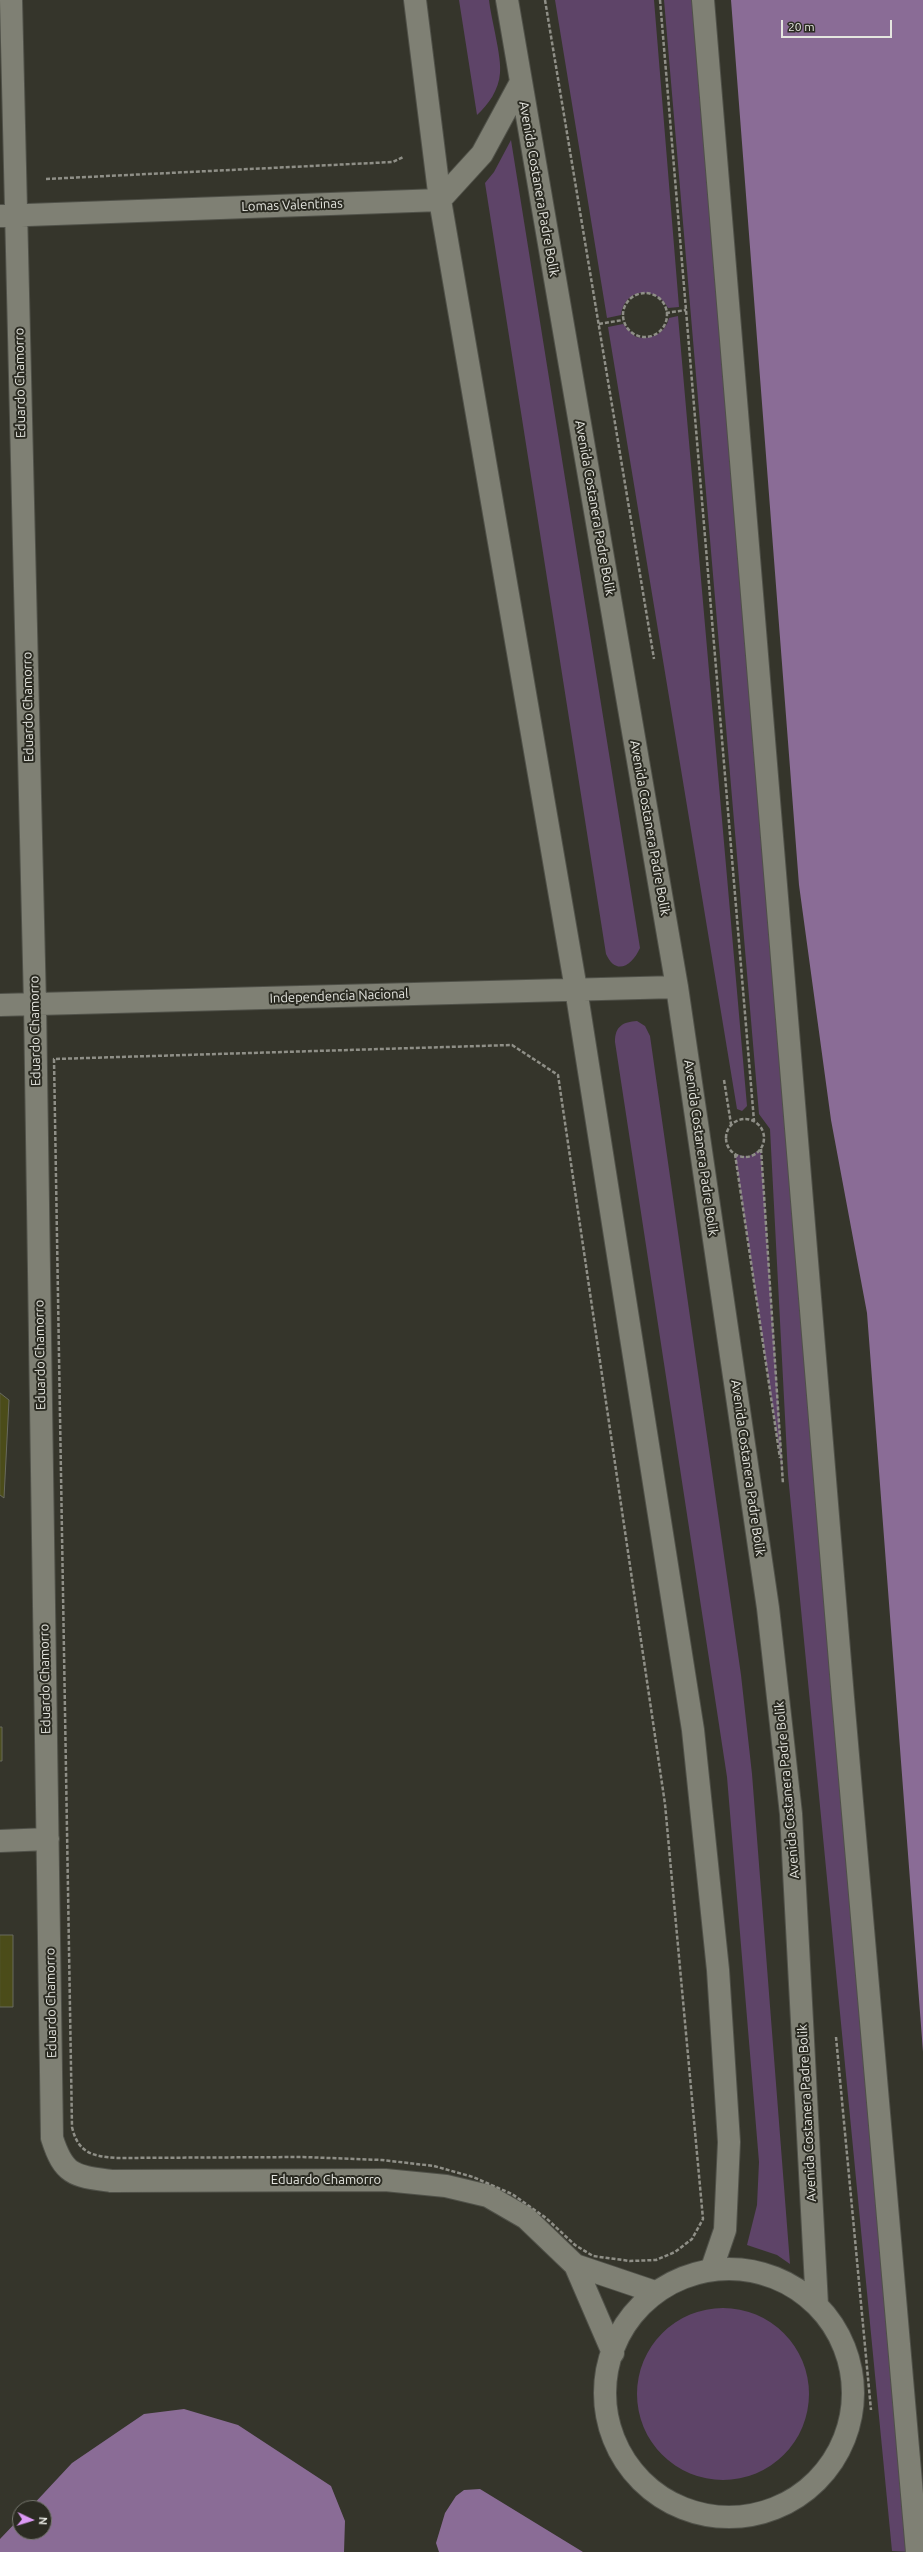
<!DOCTYPE html>
<style>
body{margin:0}
#map{position:relative;width:923px;height:2552px;overflow:hidden;background:#35352b;font-family:Ubuntu,sans-serif}
canvas{display:block}
.north{position:absolute;left:12px;top:2500px;width:40px;height:40px;box-sizing:border-box;background:#2b2b22;border:1px solid #75766e;border-radius:50%;rotate:94deg;font-size:11px;font-weight:700;line-height:16px;text-align:center;color:#e5e6e0}
.north::after{content:'';display:block;margin:auto;width:14px;height:18px;background:#dc99f5;clip-path:polygon(50% 0,100% 100%,50% 72%,0 100%)}
.scale{position:absolute;left:781px;top:20px;width:111px;height:18px;box-sizing:border-box;border:2px solid #e5e6e0;border-top:0;padding-left:5px;font-size:12px;line-height:14px;white-space:nowrap;color:#e5e6e0;-webkit-text-stroke:3px #2b2b22;paint-order:stroke}
</style>
<div id="map">
<canvas width="923" height="2552"></canvas>
<div class="north">N</div>
<div class="scale">20 m</div>
</div>
<script>
const ctx = document.querySelector('canvas').getContext('2d');
ctx.lineJoin = 'round';
function paint(path, color) { ctx.fillStyle = color; ctx.fill(path, 'evenodd'); }
function stroke(path, color, width, dash) { ctx.strokeStyle = color; ctx.lineWidth = width; ctx.lineCap = dash ? 'butt' : 'round'; ctx.setLineDash(dash || []); ctx.stroke(path); }
function write(font, color, halo, rows, align = 'center') {
  ctx.font = font + ' Ubuntu,sans-serif'; ctx.lineWidth = 4; ctx.setLineDash([]); ctx.textBaseline = 'middle'; ctx.strokeStyle = halo; ctx.fillStyle = color; for (const [text, x, y, turn = 0] of rows) {
    ctx.save(); ctx.translate(x, y); ctx.rotate((+turn || 0) * Math.PI / 180); ctx.textAlign = isNaN(turn) ? turn : align; if (halo) ctx.strokeText(text, 0, 0); ctx.fillText(text, 0, 0); ctx.restore();
  }
}
paint(new Path2D(`
 M459,0H489C491,18 502,58 500,73C499,90 488,105 477,115Z
 M555,0H654L679,307L668,308C657,286 624,287 621,315L607,318Z
 M664,0H696L911,2552L892,2551L788,1475L770,1129L759,1114Z
 M511,140L640,948C632,966 616,976 606,954L485,183L494,172Z
 M678,316L747,1106L742,1111L737,1109L608,327L623,324L636,337C651,340 665,334 669,318Z
 M637,1021L645,1026L650,1036L741,1675L752,1774L790,2264L777,2255L747,2245L757,2205L759,2162L727,1777L615,1042C615,1026 623,1022 637,1021Z
 M761,1149L783,1476L735,1154L748,1157Z
 M637 2394a86 86 0 1 1 172 0a86 86 0 1 1-172 0Z`), '#5e4468');
paint(new Path2D(`
 M731,0H923V2052L867,1313L831,1120L799,885Z
 M184,2409L238,2425L331,2486L345,2521L344,2552H0V2539L20,2518V2532H44V2508H30L72,2463L144,2414Z
 M480,2489L583,2552H439L436,2543L445,2513L456,2496L464,2490Z`), '#8a6c96');
const building = new Path2D(`
 M0,1393L9,1400L4,1498L0,1495Z
 M0,1727H2V1761H0Z
 M0,1935H13V2007H0Z`);
paint(building, '#4b4c19');
stroke(building, '#696a5f', 1);
const minor = new Path2D(`
 M11,0L35,1004L52,2138C64,2176 75,2176 111,2181L385,2180L446,2186L488,2196L526,2218L575,2265L613,2353
 M415,0L440,200L576,989L693,1730L718,1970L729,2142L725,2230L712,2268
 M507,0L677,987L768,1608L791,1814L817,2305
 M703,0L843,1698L917,2552
 M0,216L440,200L482,154L521,82
 M0,1005L677,987
 M0,1841L48,1839
 M575,2265L655,2292
 M605 2393a124 124 0 1 1 248 0a124 124 0 1 1-248 0Z`);
stroke(minor, '#505149', 24);
stroke(new Path2D(`
 M545,0L654,659
 M660,0L754,1121
 M46,179L393,162L403,157
 M623 315a22 22 0 1 1 44 0a22 22 0 1 1-44 0Z
 M666,313L686,310
 M599,324L623,320
 M512,1045L558,1075L665,1804L703,2219L692,2239L675,2252L656,2260L630,2261L593,2256L575,2245L546,2218L512,2194L473,2177L434,2166L382,2160L303,2157L116,2158C92,2156 78,2153 72,2127L54,1059Z
 M724,1080L731,1124
 M726 1138a19 19 0 1 1 38 0a19 19 0 1 1-38 0Z
 M761,1149L783,1484
 M735,1154L780,1458
 M836,2037L871,2410`), '#8f8f87', 2.5, [4, 2]);
stroke(minor, '#7f8074', 22);
write('13px', '#e5e6e0', '#2b2b22', [
 ["Avenida Costanera Padre Bolik",539,189,80],
 ["Lomas Valentinas",292,205,-2],
 ["Eduardo Chamorro",20,383,-91],
 ["Avenida Costanera Padre Bolik",595,508,80],
 ["Eduardo Chamorro",28,707,-91],
 ["Avenida Costanera Padre Bolik",650,828,80],
 ["Independencia Nacional",339,996,-2],
 ["Eduardo Chamorro",35,1031,-91],
 ["Avenida Costanera Padre Bolik",701,1148,82],
 ["Eduardo Chamorro",40,1355,-91],
 ["Avenida Costanera Padre Bolik",748,1468,82],
 ["Eduardo Chamorro",45,1679,-91],
 ["Avenida Costanera Padre Bolik",787,1790,-95],
 ["Eduardo Chamorro",51,2003,-91],
 ["Avenida Costanera Padre Bolik",807,2113,-93],
 ["Eduardo Chamorro",326,2180]
]);
</script>
